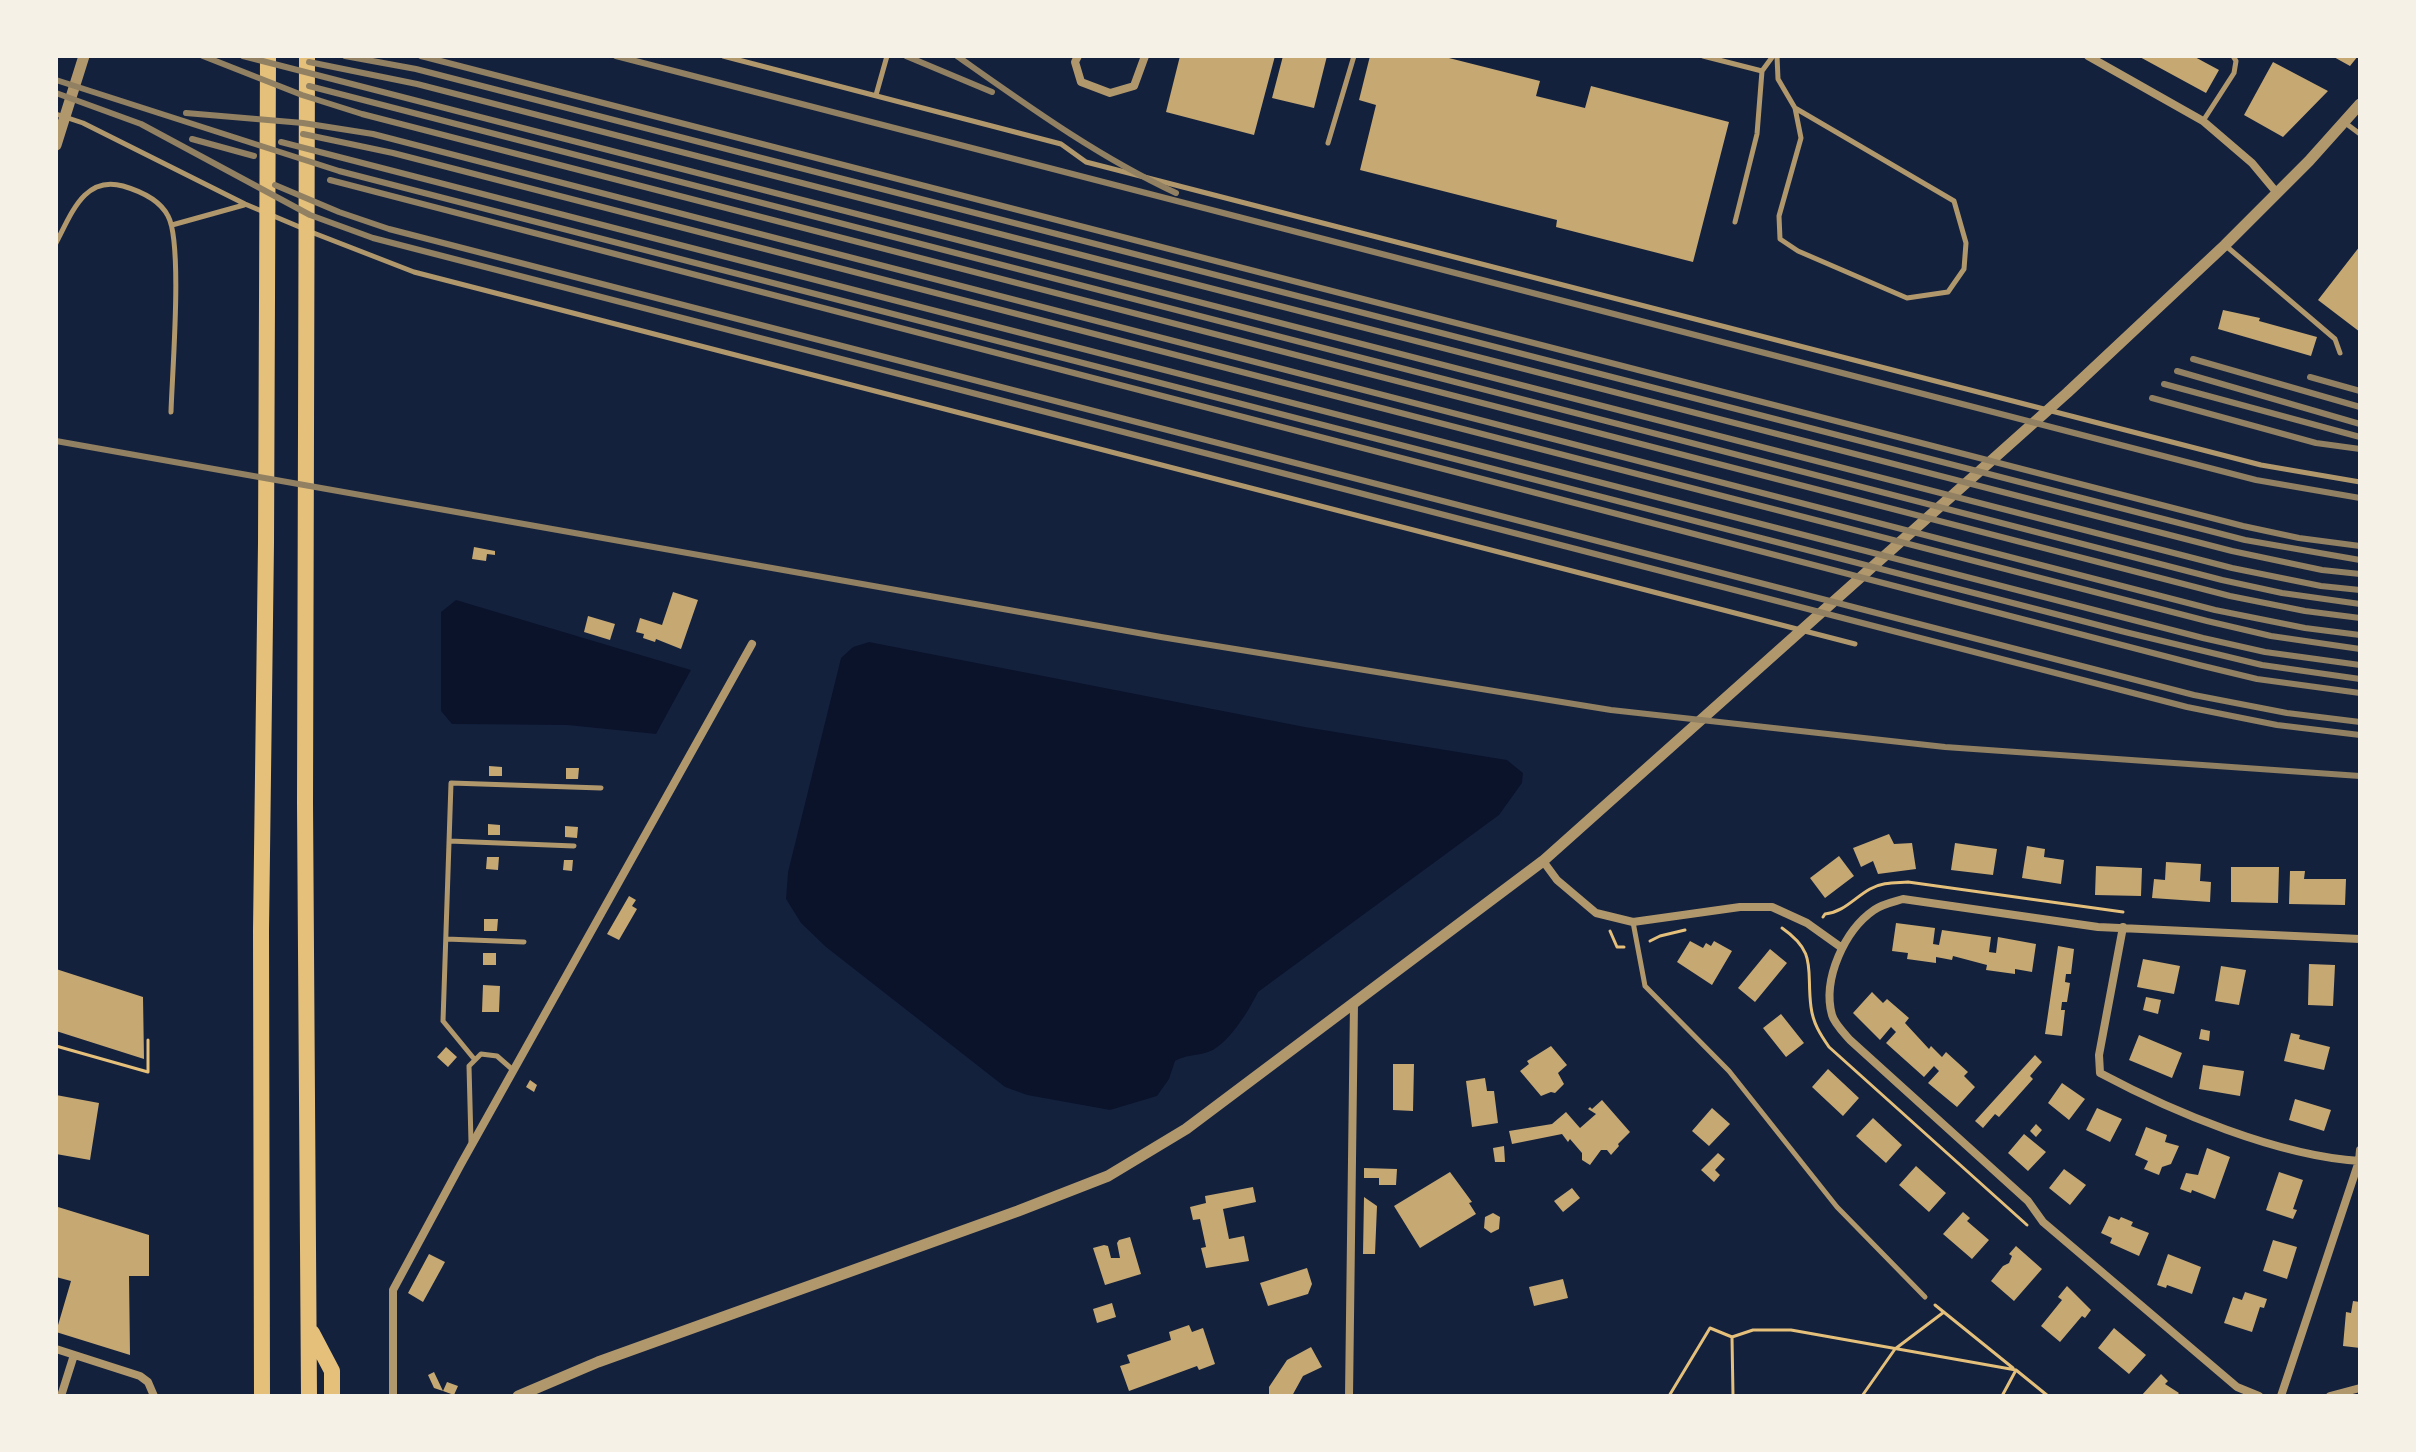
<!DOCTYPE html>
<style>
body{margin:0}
#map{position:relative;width:2416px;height:1452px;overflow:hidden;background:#14213d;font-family:Quicksand,sans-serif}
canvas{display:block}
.frame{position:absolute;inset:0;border:58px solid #f6f1e7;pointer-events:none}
</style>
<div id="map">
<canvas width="2416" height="1452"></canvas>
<div class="frame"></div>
</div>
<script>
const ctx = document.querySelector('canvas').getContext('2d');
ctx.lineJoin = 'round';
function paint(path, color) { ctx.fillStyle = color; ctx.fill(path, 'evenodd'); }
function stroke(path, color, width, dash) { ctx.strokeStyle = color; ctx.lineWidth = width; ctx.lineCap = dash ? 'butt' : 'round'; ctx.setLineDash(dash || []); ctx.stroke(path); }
paint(new Path2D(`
 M456,600L691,670L656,734L567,725L452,724L441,711V612Z
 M869,642L1305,727L1507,760L1523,773L1522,783L1499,815L1258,992C1250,1009 1226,1049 1205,1053C1194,1056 1186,1055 1175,1061L1169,1079L1157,1096L1110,1110L1027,1095L1005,1087L826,947L801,923L786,899L788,872L841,658L853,647Z`), '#0b132b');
paint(new Path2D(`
 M1180,56H1275L1254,135L1166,112Z
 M1283,56H1327L1314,108L1272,98Z
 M1370,56H1441L1540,81L1536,96L1585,108L1591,86L1729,122L1693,262L1556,227L1557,220L1360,170L1376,105L1359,100Z
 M2138,56H2193L2219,70L2206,93Z
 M2332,56H2358L2350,66Z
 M2273,62L2328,91L2283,137L2244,115Z
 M2360,246V332L2318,300Z
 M2223,310L2260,318L2259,321L2317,337L2311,356L2218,329Z
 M474,547L495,551V555L487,554L486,561L472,559Z
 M673,592L698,600L681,649L656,639L655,642L643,638L644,634L636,632L640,618L662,625Z
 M588,616L615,624L610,640L584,632Z
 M489,766L502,767V776H489Z
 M566,768H579L578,779H566Z
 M488,824L500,825V835H488Z
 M565,826L578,827L577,838L565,837Z
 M1889,834L1894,844L1912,843L1916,869L1878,874L1873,861L1861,867L1853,848Z
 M1955,843L1997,849L1993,875L1951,870Z
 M2027,846L2045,849L2044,857L2064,860L2061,884L2022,878Z
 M1839,856L1854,876L1825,898L1810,878Z
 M487,857H499L498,870L486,869Z
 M564,860H573L572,871L563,870Z
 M2166,862L2201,864L2200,881L2211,882L2210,902L2152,898L2154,879L2165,880Z
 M2096,866L2142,868L2141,896L2095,895Z
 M2231,867H2279L2278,903L2231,902Z
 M2290,871H2305L2304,879H2346L2345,905L2289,904Z
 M629,896L636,900L632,906L637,909L619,940L607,934Z
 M484,919H498L497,931H484Z
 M1896,923L1935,928L1933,944L1939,945L1942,930L1991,937L1989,952L1996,953L1998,937L2036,944L2032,972L2015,969V974L1986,970L1987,965L1953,956L1952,960L1936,957V963L1907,959L1908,953L1892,951Z
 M1690,941L1703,948L1706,943L1711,946L1714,941L1732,951L1712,985L1677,962Z
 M2058,946L2074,949L2071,974H2066L2065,982L2070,983L2067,1002H2062L2061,1010H2065L2062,1036L2045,1034Z
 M1770,949L1787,963L1755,1002L1738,988Z
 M483,953H496V965H483Z
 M2143,959L2180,966L2174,994L2137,987Z
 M2309,964L2335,965L2333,1006L2308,1005Z
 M2221,966L2246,970L2239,1005L2215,1001Z
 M56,969L143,997L144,1059L56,1031Z
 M483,985L500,986L499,1012H482Z
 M1872,992L1883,1003L1887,999L1909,1018L1905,1023L1929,1049L1931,1046L1942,1057L1946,1052L1968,1072L1964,1076L1975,1087L1957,1107L1928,1083L1939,1071L1934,1066L1924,1077L1886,1043L1896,1032L1891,1027L1880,1040L1853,1013Z
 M2146,997L2161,1000L2158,1014L2143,1010Z
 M1781,1014L1804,1043L1786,1057L1763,1028Z
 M2201,1029L2210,1031L2209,1041L2199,1039Z
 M2291,1033L2300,1035L2299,1039L2330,1047L2324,1070L2284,1061Z
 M2139,1035L2182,1053L2172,1078L2129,1060Z
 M1551,1046L1567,1065L1558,1073L1564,1084L1555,1093L1551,1092L1541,1096L1520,1071L1529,1064L1527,1061Z
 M446,1047L457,1057L448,1067L437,1057Z
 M2035,1055L2042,1062L2030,1076L2033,1079L1999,1117L1995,1114L1983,1128L1975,1121Z
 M1393,1064H1414L1413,1111L1393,1110Z
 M2203,1065L2244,1071L2240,1096L2199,1089Z
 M1828,1069L1859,1098L1843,1116L1812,1087Z
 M1485,1078L1487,1091H1494L1498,1123L1472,1127L1466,1081Z
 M530,1080L537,1085L534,1092L526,1087Z
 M2062,1083L2085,1099L2069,1120L2048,1103Z
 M56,1095L99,1103L90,1160L56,1154Z
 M2295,1099L2331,1110L2324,1131L2289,1120Z
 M1602,1100L1630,1132L1618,1144L1619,1146L1611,1155L1607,1150H1601L1590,1165L1582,1160V1153L1570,1139L1568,1142L1562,1134L1512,1144L1509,1131L1552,1124L1566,1112L1580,1128L1596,1114L1588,1109L1590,1107L1592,1109Z
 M1712,1108L1730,1124L1709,1146L1692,1131Z
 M2097,1108L2122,1119L2110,1142L2086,1130Z
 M1873,1118L1902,1145L1886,1163L1856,1136Z
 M2036,1124L2042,1130L2036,1137L2030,1131Z
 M2146,1127L2167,1135L2165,1142L2179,1146L2171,1164L2162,1167L2159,1175L2144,1169L2148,1161L2135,1155Z
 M2024,1134L2046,1152L2028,1171L2008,1153Z
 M1504,1146L1505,1162H1495L1493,1148Z
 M2207,1148L2230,1157L2215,1199L2192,1190L2191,1193L2180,1189L2186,1173L2198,1175Z
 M1718,1153L1725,1159L1715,1170L1720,1175L1714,1182L1701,1170Z
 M1916,1166L1946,1193L1929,1212L1899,1185Z
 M1364,1168L1397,1169L1396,1185H1379V1178H1364Z
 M2064,1169L2086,1185L2070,1205L2049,1188Z
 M1450,1172L1472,1202L1469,1203L1476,1214L1420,1248L1394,1206Z
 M2279,1172L2303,1180L2293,1209L2297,1210L2293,1219L2266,1210Z
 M1253,1187L1256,1202L1223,1209L1229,1239L1244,1236L1249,1261L1206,1268L1201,1248L1206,1247L1200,1219L1193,1220L1190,1207L1206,1203L1205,1196Z
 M1572,1188L1580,1198L1563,1212L1554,1201Z
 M1364,1197L1377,1206L1375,1254H1363Z
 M58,1207L149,1235V1276H129L130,1355L56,1332L71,1281L56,1277Z
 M1963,1212L1970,1218L1967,1221L1989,1240L1972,1259L1943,1234Z
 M1493,1213L1500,1217L1499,1229L1491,1233L1484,1228L1485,1217Z
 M2109,1216L2119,1220L2121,1217L2133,1222L2131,1226L2149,1233L2139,1256L2110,1243L2112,1238L2101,1233Z
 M1130,1237L1141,1274L1105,1285L1093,1248L1104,1245L1108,1246L1111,1258H1120L1117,1243L1119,1240Z
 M2273,1240L2297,1247L2287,1279L2263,1271Z
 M2016,1246L2042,1269L2014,1301L1991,1281L2003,1266L2009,1263L2012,1256L2009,1254Z
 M429,1254L445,1262L423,1302L408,1293Z
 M2168,1254L2201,1267L2192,1294L2167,1285L2166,1288L2157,1285Z
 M1307,1268L1312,1284L1308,1294L1268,1306L1260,1283Z
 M1563,1279L1568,1298L1534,1306L1529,1287Z
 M2067,1286L2091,1310L2085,1318L2082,1316L2060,1342L2041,1326L2062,1300L2058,1297Z
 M2245,1292L2267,1299L2264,1308L2260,1307L2252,1332L2224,1323L2233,1297L2242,1300Z
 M2353,1301L2360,1302V1348L2343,1346L2346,1312L2351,1313Z
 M1112,1303L1116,1317L1097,1323L1093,1309Z
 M1189,1325L1192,1332L1203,1328L1215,1364L1199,1370L1197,1366L1129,1391L1120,1366L1130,1363L1127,1355L1171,1340L1169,1332Z
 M2114,1328L2146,1355L2129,1374L2098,1348Z
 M1311,1347L1322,1367L1303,1376L1292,1396H1269V1387L1287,1360Z
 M434,1372L443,1391L434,1388L428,1375Z
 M2161,1374L2168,1381L2165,1384L2179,1393L2176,1396H2141Z
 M447,1382L458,1386L454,1395L443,1391Z`), '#c6a872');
stroke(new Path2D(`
 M1823,917L1825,914C1844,912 1854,898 1870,889C1882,882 1895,883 1908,882L2123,912
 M1782,928C1818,953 1806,969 1811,1007C1813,1023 1820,1034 1829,1047L2027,1225
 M1610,931L1617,947H1624
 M1650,941L1660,936L1685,930
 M56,1046L148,1072V1040
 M1935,1305L2013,1368
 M1732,1337L1753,1330H1791L2016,1370
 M1669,1396L1710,1328L1732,1337L1733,1396
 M1862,1396L1895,1349L1944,1312
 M2002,1396L2016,1370L2048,1396`), '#e5c07b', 3);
stroke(new Path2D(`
 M723,56L1061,144L1086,162L2261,465L2360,482
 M1703,56L1762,71
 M1777,56L1778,79L1795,108L1801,138L1779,216L1780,239L1798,251L1907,298L1948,292L1964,269L1966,243L1954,201L1795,108
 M876,95L887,56
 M56,114L83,123L245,204L302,228
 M2203,121L2234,73L2236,61L2233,56
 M2344,122L2360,134
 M1328,143L1354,56
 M1735,222L1757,134L1762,71L1773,56
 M172,225L244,205
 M311,232L414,272L1855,644
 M56,243C71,215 84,175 123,186C140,191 160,200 168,216C183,243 172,374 171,412
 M2226,246L2335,339L2340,353
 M449,841L574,846
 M1633,922L1645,986L1729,1071L1837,1207L1925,1297
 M446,939L524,942
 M475,1060L443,1021L451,783L601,788
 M471,1142L469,1066L481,1054L497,1056L513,1070`), '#b1986c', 5);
stroke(new Path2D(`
 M1078,56L1075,62L1081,82L1110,93L1134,86L1145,56
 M2088,56L2203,121L2252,163L2277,193
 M1543,861L1557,880L1596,913L1633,922L1740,907H1772L1807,923L1842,948
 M2123,927L2099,1055L2100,1073C2173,1112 2278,1156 2360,1161
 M56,1349L140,1376L148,1382L154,1396
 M61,1396L74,1355
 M393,1396V1290L461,1164L752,644
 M1349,1396L1354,1003
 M2259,1396L2237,1387L2043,1222L2028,1201L1850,1040C1844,1033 1834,1023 1832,1015C1822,979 1845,930 1874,910C1882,904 1893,902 1903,899L2098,927L2360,939
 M2281,1396L2359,1161L2360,1150
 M2330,1396L2360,1388`), '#b1986c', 8);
stroke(new Path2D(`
 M56,145L84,56
 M518,1396L598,1362L1018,1211L1108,1176L1186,1129L1543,861L2067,393L2225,245L2309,161L2360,104`), '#b1986c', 11);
stroke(new Path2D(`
 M307,56L305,802L309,1396
 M312,1333L332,1371V1396
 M262,1396L261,930L266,543L268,56`), '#e5c07b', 16);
stroke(new Path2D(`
 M203,56L302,95L362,114L2230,596L2305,611L2360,618
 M243,56L2232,568L2321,586L2360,590
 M345,56L416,69L2245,540L2360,560
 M421,56L2243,526L2299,538L2360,546
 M616,56L2256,480L2360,498
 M906,56L992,92
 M957,56C1028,106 1097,156 1176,193
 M309,62L417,84L2232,551L2322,570L2360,574
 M56,80L339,171L2125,632L2262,665L2360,679
 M309,86L2222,580L2282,593L2360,604
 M56,93L141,124L310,215L373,238L2187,707L2277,725L2360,735
 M186,113L303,123L373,134L2215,610L2305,628L2360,635
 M303,134L393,153L2207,621L2271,636L2360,649
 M192,139L254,156
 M281,142L2203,638L2265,652L2360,665
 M330,180L2199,665L2257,679L2360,693
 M275,185L339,212L389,229L2194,695L2287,713L2360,722
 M2193,359L2360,407
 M2177,371L2360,424
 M2310,377L2360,391
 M2164,384L2360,437
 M2152,398L2316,443L2360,449
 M56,441L1161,637L1611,710L1945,747L2360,776`), '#918062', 6);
</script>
